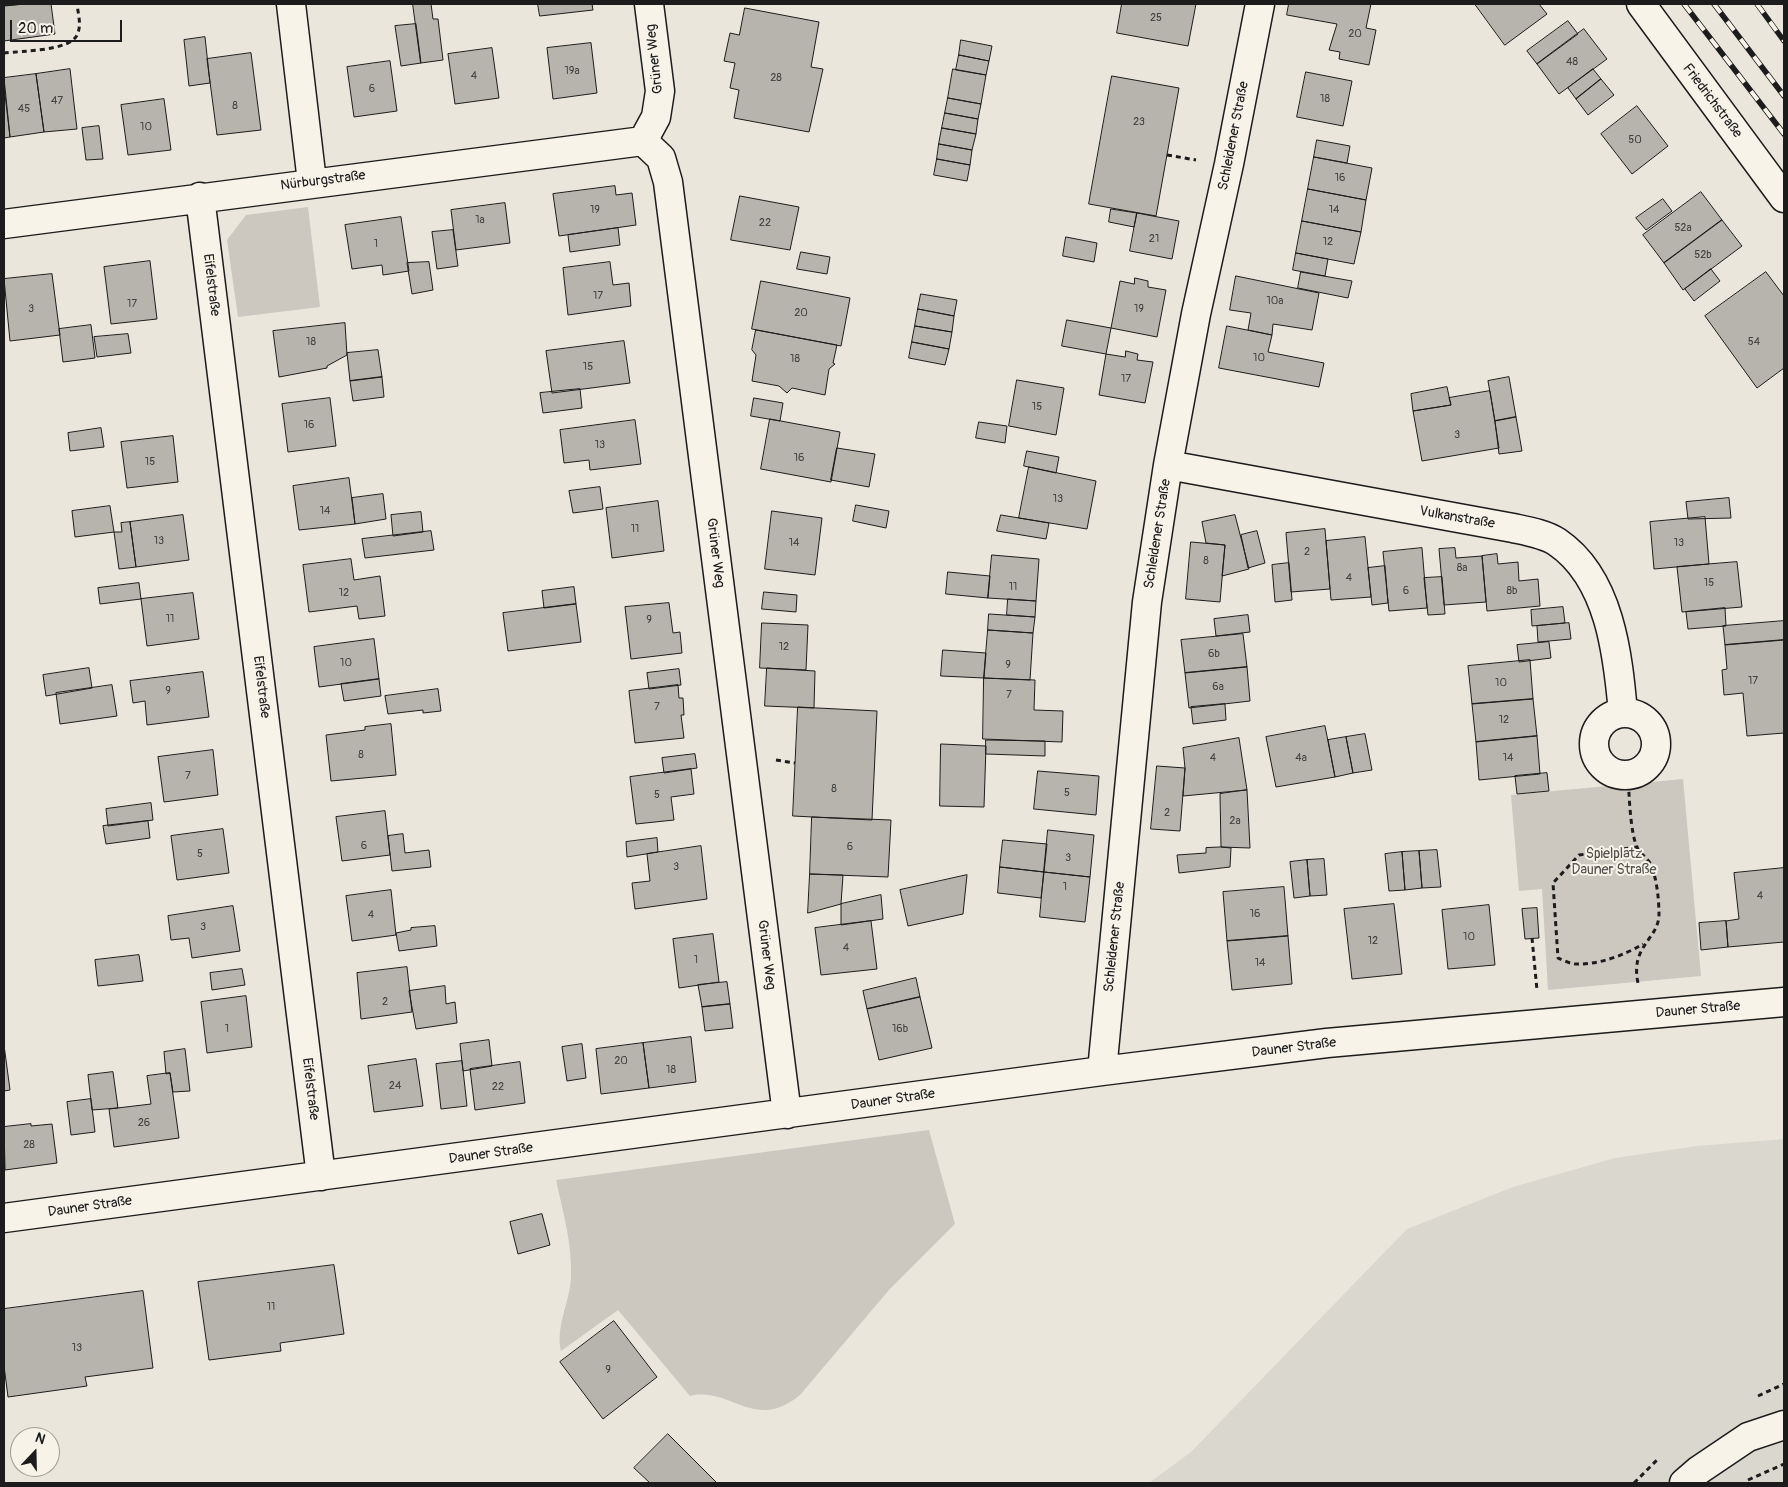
<!DOCTYPE html>
<meta charset="utf-8">
<style>
body{margin:0}
#map{position:relative;width:1788px;height:1487px;overflow:hidden;background:#eae6dc;font-family:Pangolin,sans-serif}
canvas{display:block}
.frame{position:absolute;inset:0;border:5px solid #1c1c1c;pointer-events:none}
.north{position:absolute;left:10px;top:1427px;width:50px;height:50px;box-sizing:border-box;background:#f7f3e8;border:1px solid #9f9d96;border-radius:50%;rotate:21deg;font-size:14px;font-weight:700;line-height:20px;text-align:center;color:#1c1c1c}
.north::after{content:'';display:block;margin:auto;width:18px;height:22px;background:#1c1c1c;clip-path:polygon(50% 0,100% 100%,50% 72%,0 100%)}
.scale{position:absolute;left:10px;top:20px;width:112px;height:22px;box-sizing:border-box;border:2px solid #1c1c1c;border-top:0;padding-left:6px;font-size:15px;line-height:18px;white-space:nowrap;color:#1c1c1c;-webkit-text-stroke:4px #f7f3e8;paint-order:stroke}
</style>
<div id="map">
<canvas width="1788" height="1487"></canvas>
<div class="frame"></div>
<div class="north">N</div>
<div class="scale">20 m</div>
</div>
<script>
const ctx = document.querySelector('canvas').getContext('2d');
ctx.lineJoin = 'round';
function paint(path, color) { ctx.fillStyle = color; ctx.fill(path, 'evenodd'); }
function stroke(path, color, width, dash) { ctx.strokeStyle = color; ctx.lineWidth = width; ctx.lineCap = dash ? 'butt' : 'round'; ctx.setLineDash(dash || []); ctx.stroke(path); }
function write(font, color, halo, rows, align = 'center') {
  ctx.font = font + ' Pangolin,sans-serif'; ctx.lineWidth = 4; ctx.setLineDash([]); ctx.textBaseline = 'middle'; ctx.strokeStyle = halo; ctx.fillStyle = color; for (const [text, x, y, turn = 0] of rows) {
    ctx.save(); ctx.translate(x, y); ctx.rotate((+turn || 0) * Math.PI / 180); ctx.textAlign = isNaN(turn) ? turn : align; if (halo) ctx.strokeText(text, 0, 0); ctx.fillText(text, 0, 0); ctx.restore();
  }
}
paint(new Path2D(`
 M1784,1139V1483H1149L1191,1452L1407,1229L1513,1187L1615,1158L1697,1146Z`), '#dad7ce');
paint(new Path2D(`
 M308,207L320,307L238,317L227,240L246,215Z
 M1683,779L1701,976L1548,990L1542,889L1519,891L1511,795Z
 M929,1130L955,1224L889,1290L800,1395C754,1433 731,1386 690,1396L618,1310L561,1351C555,1326 571,1300 571,1275C572,1243 563,1212 556,1180Z`), '#ccc8c0');
const building = new Path2D(`
 M4,4H25L4,6Z
 M25,4H51L55,34L4,41V6Z
 M413,4H431L433,19H438L443,60L421,63Z
 M538,4H592L593,10L540,16Z
 M1122,4H1196L1188,46L1117,33Z
 M1289,4H1371L1366,28L1376,30L1369,65L1339,59L1340,52L1329,50L1337,24L1287,15Z
 M1475,4H1539L1547,14L1505,45Z
 M745,8L819,22L811,67L823,69L809,132L734,118L739,90L730,88L735,63L724,61L730,33L739,35Z
 M1568,21L1578,34L1537,64L1527,51Z
 M416,24L421,63L401,66L395,26Z
 M1584,29L1607,59L1559,94L1537,64Z
 M205,37L210,83L189,86L184,40Z
 M961,40L992,46L989,61L959,55Z
 M591,43L597,93L553,99L547,48Z
 M492,48L499,98L455,104L448,54Z
 M251,53L261,130L217,135L207,59Z
 M959,55L989,61L986,75L956,70Z
 M390,61L397,111L354,117L347,67Z
 M70,69L77,129L44,132L36,74Z
 M953,69L986,75L981,104L948,98Z
 M1593,69L1601,79L1576,99L1568,88Z
 M1306,72L1352,81L1343,126L1297,117Z
 M36,74L44,132L10,137L4,78Z
 M1112,76L1179,88L1156,216L1089,204Z
 M1601,79L1614,95L1588,115L1576,99Z
 M4,86L10,137L4,138Z
 M948,98L981,104L978,119L945,113Z
 M164,99L171,150L128,155L121,105Z
 M1637,106L1668,146L1632,174L1601,134Z
 M945,113L978,119L976,134L942,128Z
 M99,126L103,159L86,160L82,128Z
 M942,128L976,134L972,150L939,144Z
 M1317,140L1350,146L1347,163L1314,157Z
 M939,144L972,150L970,165L937,159Z
 M1314,157L1372,168L1366,200L1308,189Z
 M937,159L970,165L967,181L934,175Z
 M615,186L616,195L632,193L636,225L559,236L553,194Z
 M1308,189L1366,200L1361,232L1302,221Z
 M1701,192L1722,220L1664,263L1643,235Z
 M740,196L799,207L790,250L731,240Z
 M1663,199L1672,211L1646,230L1636,218Z
 M505,203L510,243L456,250L451,210Z
 M1111,209L1137,213L1134,227L1109,222Z
 M1137,213L1179,221L1172,259L1130,251Z
 M401,217L409,271L383,275L382,265L352,269L345,225Z
 M1722,220L1742,246L1683,290L1664,263Z
 M1302,221L1361,232L1354,264L1296,253Z
 M618,228L620,245L570,252L568,235Z
 M453,230L458,266L437,269L432,232Z
 M1066,237L1097,243L1094,262L1063,256Z
 M801,252L830,257L827,274L797,269Z
 M1296,253L1328,259L1325,276L1293,270Z
 M150,261L157,319L111,324L104,267Z
 M429,262L433,290L412,294L407,263Z
 M610,262L613,285L629,283L631,306L568,315L563,268Z
 M1711,269L1720,281L1694,301L1685,289Z
 M1301,272L1352,281L1348,298L1298,288Z
 M1766,272L1784,296V368L1757,388L1705,316Z
 M52,274L60,335L10,341L4,279Z
 M1236,276L1319,293L1312,330L1273,324L1272,335L1248,330L1251,313L1230,310Z
 M1135,278L1148,281V287L1166,290L1157,337L1111,328L1120,281L1134,284Z
 M761,281L850,298L841,346L752,329Z
 M921,294L957,300L954,316L918,309Z
 M918,309L954,316L952,332L915,326Z
 M1067,320L1111,328L1106,354L1062,346Z
 M345,323L347,355L327,366V368L279,377L273,331Z
 M91,325L95,358L63,362L59,329Z
 M915,326L952,332L949,349L912,342Z
 M1227,326L1272,335L1268,352L1324,363L1319,387L1219,368Z
 M756,330L837,345L833,363L835,364L829,369L825,395L792,388L787,393L779,386L752,381L756,355L752,350Z
 M128,334L131,353L97,357L94,337Z
 M624,341L630,383L552,393L546,351Z
 M912,342L949,349L945,365L909,358Z
 M378,350L382,377L350,381L347,353Z
 M1126,351L1138,354L1137,360L1153,362L1145,403L1099,395L1106,354L1125,357Z
 M382,377L384,397L353,401L350,381Z
 M1509,377L1516,417L1495,421L1488,381Z
 M1017,380L1064,388L1056,435L1009,426Z
 M1447,387L1451,405L1413,411L1411,394Z
 M580,389L582,408L543,413L540,393Z
 M1490,391L1499,448L1422,461L1413,411L1451,405L1449,398Z
 M330,398L336,446L288,452L282,404Z
 M754,398L783,403L780,421L751,416Z
 M1516,417L1522,451L1499,454L1495,421Z
 M770,419L840,432L831,482L761,469Z
 M635,420L641,464L590,470L589,460L564,463L560,430Z
 M979,422L1007,426L1005,443L976,438Z
 M101,428L104,447L70,451L68,433Z
 M173,436L178,482L127,488L121,442Z
 M837,448L875,454L869,487L831,480Z
 M1027,451L1059,457L1056,473L1024,466Z
 M1029,467L1096,481L1087,529L1019,518Z
 M349,478L355,524L299,530L293,486Z
 M600,487L603,509L573,513L569,491Z
 M383,494L386,519L355,524L352,498Z
 M1729,498L1731,518L1688,519L1686,502Z
 M658,501L664,551L612,558L606,508Z
 M856,505L889,511L886,528L853,521Z
 M110,506L114,532L75,537L72,511Z
 M772,511L822,518L815,575L765,569Z
 M421,512L423,532L393,536L391,515Z
 M183,515L189,560L136,567L130,522Z
 M1001,515L1049,523L1046,539L997,531Z
 M1235,515L1249,569L1222,576L1225,545L1206,543L1202,522Z
 M1705,517L1709,564L1654,569L1650,522Z
 M130,522L136,567L119,569L114,532H122L121,523Z
 M1325,529L1330,589L1291,592L1286,533Z
 M431,531L434,550L365,558L362,539Z
 M1257,531L1265,563L1248,568L1241,535Z
 M1365,537L1371,597L1331,600L1326,541Z
 M1191,542L1225,545L1220,602L1186,599Z
 M1422,548L1427,608L1389,611L1383,552Z
 M1455,548L1456,558L1482,556L1486,602L1444,605L1439,549Z
 M1497,554L1498,564L1518,562L1519,581L1538,579L1540,606L1487,611L1482,556Z
 M992,555L1039,559L1036,601L988,598Z
 M351,559L354,580L380,576L385,616L359,619L357,606L309,612L303,565Z
 M1737,562L1742,607L1682,612L1677,567Z
 M1289,563L1292,600L1275,602L1272,565Z
 M1385,566L1388,603L1372,605L1368,568Z
 M948,572L990,576L988,598L946,594Z
 M1442,577L1445,614L1428,615L1424,578Z
 M139,583L141,599L100,604L98,588Z
 M574,587L576,604L544,608L542,591Z
 M764,592L797,595L796,612L762,609Z
 M193,593L199,639L147,646L141,599Z
 M1008,599L1036,601L1035,617L1007,615Z
 M669,603L673,633L680,632L682,653L631,659L625,607Z
 M576,604L581,642L508,651L503,613Z
 M1563,607L1565,623L1532,626L1531,610Z
 M1725,608L1726,626L1688,629L1686,612Z
 M989,614L1035,617L1033,633L988,630Z
 M1248,615L1250,632L1216,636L1214,619Z
 M1784,621V640L1725,645L1723,626Z
 M762,623L808,625L806,670L760,668Z
 M1569,623L1571,639L1538,642L1537,626Z
 M988,630L1033,633L1030,680L984,678Z
 M1243,634L1247,667L1185,673L1181,640Z
 M374,639L379,679L319,687L314,647Z
 M1784,640V733L1747,736L1743,693L1724,695L1722,670L1727,669L1725,645Z
 M1549,642L1551,658L1519,662L1517,645Z
 M943,650L986,653L984,678L941,676Z
 M1530,660L1533,699L1472,704L1468,666Z
 M1247,667L1250,701L1189,708L1185,673Z
 M89,668L92,688L46,696L43,675Z
 M767,668L815,671L814,708L765,706Z
 M679,669L681,685L649,689L647,673Z
 M203,672L209,717L147,725L145,701L133,703L130,681Z
 M984,678L1035,680L1034,710L1063,711L1062,742L983,739Z
 M379,679L381,696L344,701L341,684Z
 M112,685L117,716L60,724L56,693Z
 M678,685L679,698H683L684,715H681L684,738L635,743L629,691Z
 M438,689L441,711L423,713V710L388,714L385,696Z
 M1533,699L1537,736L1476,742L1472,704Z
 M1225,704L1226,720L1193,724L1191,707Z
 M798,707L877,711L872,820L793,816Z
 M391,724L396,775L331,781L326,735L365,730V727Z
 M1325,726L1335,777L1276,787L1266,737Z
 M1365,734L1372,770L1353,773L1346,737Z
 M1537,736L1540,774L1479,780L1476,742Z
 M1346,737L1353,773L1335,777L1328,740Z
 M1239,738L1247,790L1183,796L1185,768L1183,748Z
 M986,740L1045,741V756L986,754Z
 M941,744L986,746L984,807L940,806Z
 M213,750L218,795L164,802L158,757Z
 M695,754L697,768L664,773L662,758Z
 M1157,766L1185,768L1180,831L1151,829Z
 M691,769L694,794L671,797L674,820L636,824L630,777Z
 M1038,771L1099,776L1096,815L1034,809Z
 M1547,773L1549,791L1517,794L1515,776Z
 M1247,790L1250,848L1221,847L1220,794Z
 M151,803L153,820L108,826L106,809Z
 M385,811L390,855L342,861L336,817Z
 M812,817L891,820L888,877L810,874Z
 M148,821L150,838L106,844L103,826Z
 M223,829L229,873L177,880L171,836Z
 M1048,830L1094,835L1090,877L1044,872Z
 M403,834L405,853L429,850L431,867L392,871L388,836Z
 M657,838L658,852L627,857L626,842Z
 M1003,840L1047,844L1044,872L1000,867Z
 M701,846L707,899L635,909L632,883L650,881L647,854Z
 M1221,847L1231,848L1230,867L1179,873L1177,855L1206,853V848Z
 M1437,850L1441,887L1422,888L1419,851Z
 M1419,851L1422,888L1405,890L1402,852Z
 M1402,852L1405,890L1389,891L1385,854Z
 M1324,859L1327,895L1310,896L1307,860Z
 M1307,860L1310,896L1294,898L1290,862Z
 M1000,867L1044,872L1041,898L998,893Z
 M1784,868V942L1728,947L1726,921L1739,919L1734,873Z
 M1044,872L1090,877L1085,922L1040,917Z
 M810,874L843,875L841,904L808,913Z
 M967,875L963,914L908,926L900,890Z
 M1284,887L1288,936L1227,941L1223,892Z
 M391,890L396,935L352,941L346,896Z
 M881,895L883,919L841,925V904Z
 M1394,904L1402,974L1352,979L1344,909Z
 M1489,905L1495,965L1448,969L1442,910Z
 M233,906L240,951L192,958L189,938L171,940L168,916Z
 M1537,908L1539,938L1525,939L1522,909Z
 M871,921L877,969L821,975L815,928Z
 M1726,921L1728,947L1701,950L1699,923Z
 M435,926L437,946L399,951L396,933L411,930V928Z
 M713,934L719,982L679,988L673,939Z
 M1288,936L1292,984L1232,990L1227,941Z
 M139,955L143,981L98,986L95,960Z
 M407,967L412,1012L361,1019L357,973Z
 M242,969L245,985L212,990L210,973Z
 M916,978L920,997L867,1009L863,991Z
 M727,982L730,1004L702,1007L698,985Z
 M445,986L446,1004L455,1002L457,1023L416,1029L409,991Z
 M246,996L252,1047L207,1053L201,1002Z
 M920,997L932,1048L879,1060L867,1009Z
 M730,1004L733,1028L705,1031L702,1007Z
 M691,1037L696,1082L649,1088L643,1043Z
 M489,1040L492,1066L463,1071L460,1044Z
 M643,1043L649,1088L601,1094L596,1049Z
 M582,1044L586,1078L567,1081L562,1047Z
 M4,1045L10,1090L4,1091Z
 M185,1049L190,1091L173,1092L170,1073L166,1074L164,1052Z
 M416,1059L423,1106L374,1112L368,1066Z
 M462,1061L467,1106L441,1109L436,1064Z
 M520,1062L525,1103L475,1110L470,1069Z
 M113,1072L118,1108L92,1110L88,1075Z
 M170,1073L179,1138L114,1147L109,1109L151,1104L147,1076Z
 M91,1099L95,1132L71,1135L67,1102Z
 M31,1124V1126L52,1124L57,1163L5,1170L4,1127Z
 M542,1214L550,1245L518,1254L510,1222Z
 M334,1265L344,1334L280,1343L281,1351L209,1360L198,1282Z
 M143,1291L153,1368L85,1377L87,1386L8,1397L4,1366V1309Z
 M614,1321L657,1377L603,1419L560,1362Z
 M668,1434L717,1483H650L634,1468Z`);
paint(building, '#b6b4ac');
stroke(building, '#1c1c1c', 1);
const street = new Path2D(`
 M291,4L312,182
 M1641,4L1784,198
 M643,141L661,158L668,182L787,1114
 M643,141L656,117L660,91L649,4
 M200,197L321,1176
 M4,224L643,141
 M1168,465L1513,528C1527,531 1545,534 1557,542C1610,578 1618,655 1623,713
 M1594 744a31 31 0 1 1 62 0a31 31 0 1 1-62 0Z
 M1102,1071L1147,602L1168,465L1196,314L1229,164L1260,4
 M4,1218L1102,1071L1327,1043L1784,1002`);
const secondary = new Path2D(`
 M1684,1483L1699,1470L1748,1437L1784,1425`);
stroke(street, '#1c1c1c', 31);
stroke(secondary, '#1c1c1c', 31);
stroke(new Path2D(`
 M4,53C21,51 70,51 77,35C82,25 78,14 77,4
 M1167,155L1196,160
 M776,760L795,763
 M1628,774C1629,792 1630,832 1637,847C1640,854 1648,858 1651,865C1657,879 1659,901 1659,915C1658,940 1630,946 1638,983
 M1637,847L1579,855L1553,883L1558,958C1563,960 1570,964 1576,964C1598,965 1625,955 1643,944
 M1532,938L1537,990
 M1758,1396L1784,1384
 M1748,1480L1784,1464
 M1634,1483L1658,1459`), '#1c1c1c', 3, [5, 4]);
stroke(street, '#f7f3e8', 28);
stroke(secondary, '#f7f3e8', 28);
const rail = new Path2D(`
 M1684,4L1784,134
 M1714,4L1784,96
 M1757,4L1784,41`);
stroke(rail, '#1c1c1c', 5.5);
stroke(rail, '#f7f3e8', 4, [11]);
write('11px', '#424240', null, [
 ["25",1156,18],
 ["20",1355,34],
 ["48",1572,62],
 ["19a",572,71],
 ["4",474,76],
 ["28",776,78],
 ["6",372,89],
 ["18",1325,99],
 ["47",57,101],
 ["8",235,106],
 ["45",24,109],
 ["23",1139,122],
 ["10",146,127],
 ["50",1635,140],
 ["16",1340,178],
 ["19",595,210],
 ["14",1334,210],
 ["1a",480,220],
 ["22",765,223],
 ["52a",1683,228],
 ["21",1154,239],
 ["12",1328,242],
 ["1",376,244],
 ["52b",1703,255],
 ["17",598,296],
 ["10a",1275,301],
 ["17",132,304],
 ["3",31,309],
 ["19",1139,309],
 ["20",801,313],
 ["18",311,342],
 ["54",1754,342],
 ["10",1259,358],
 ["18",795,359],
 ["15",588,367],
 ["17",1126,379],
 ["15",1037,407],
 ["16",309,425],
 ["3",1457,435],
 ["13",600,445],
 ["16",799,458],
 ["15",150,462],
 ["13",1058,499],
 ["14",325,511],
 ["11",635,529],
 ["13",159,541],
 ["14",794,543],
 ["13",1679,543],
 ["2",1307,552],
 ["8",1206,561],
 ["8a",1462,568],
 ["4",1349,578],
 ["15",1709,583],
 ["11",1013,587],
 ["6",1406,591],
 ["8b",1512,591],
 ["12",344,593],
 ["11",170,619],
 ["9",649,620],
 ["12",784,647],
 ["6b",1214,654],
 ["10",346,663],
 ["9",1008,665],
 ["17",1753,681],
 ["10",1501,683],
 ["6a",1218,687],
 ["9",168,691],
 ["7",1009,695],
 ["7",657,707],
 ["12",1504,720],
 ["8",361,755],
 ["4",1213,758],
 ["4a",1301,758],
 ["14",1508,758],
 ["7",188,776],
 ["8",834,789],
 ["5",1067,793],
 ["5",657,795],
 ["2",1167,813],
 ["2a",1235,821],
 ["6",364,846],
 ["6",850,847],
 ["5",200,854],
 ["3",1068,858],
 ["3",676,867],
 ["1",1065,887],
 ["4",1760,896],
 ["16",1255,914],
 ["4",371,915],
 ["3",203,927],
 ["10",1469,937],
 ["12",1373,941],
 ["4",846,948],
 ["1",696,960],
 ["14",1260,963],
 ["2",385,1002],
 ["1",227,1029],
 ["16b",900,1029],
 ["20",621,1061],
 ["18",671,1070],
 ["24",395,1086],
 ["22",498,1087],
 ["26",144,1123],
 ["28",29,1145],
 ["11",271,1307],
 ["13",77,1348],
 ["9",608,1370]
]);
write('14px', '#1c1c1c', '#f7f3e8', [
 ["Grüner Weg",655,59,-96],
 ["Friedrichstraße",1712,101,53],
 ["Schleidener Straße",1234,136,-79],
 ["Nürburgstraße",323,181,-7],
 ["Eifelstraße",211,285,83],
 ["Vulkanstraße",1457,518,10],
 ["Schleidener Straße",1158,534,-81],
 ["Grüner Weg",715,553,83],
 ["Eifelstraße",261,687,83],
 ["Schleidener Straße",1115,937,-84],
 ["Grüner Weg",766,955,83],
 ["Dauner Straße",1698,1010,-5],
 ["Dauner Straße",1294,1048,-7],
 ["Eifelstraße",310,1089,83],
 ["Dauner Straße",893,1100,-8],
 ["Dauner Straße",491,1154,-8],
 ["Dauner Straße",90,1207,-8]
]);
write('14px', '#51504d', '#f7f3e8', [
 ["Spielplatz",1614,854],
 ["Dauner Straße",1614,870]
]);
</script>
